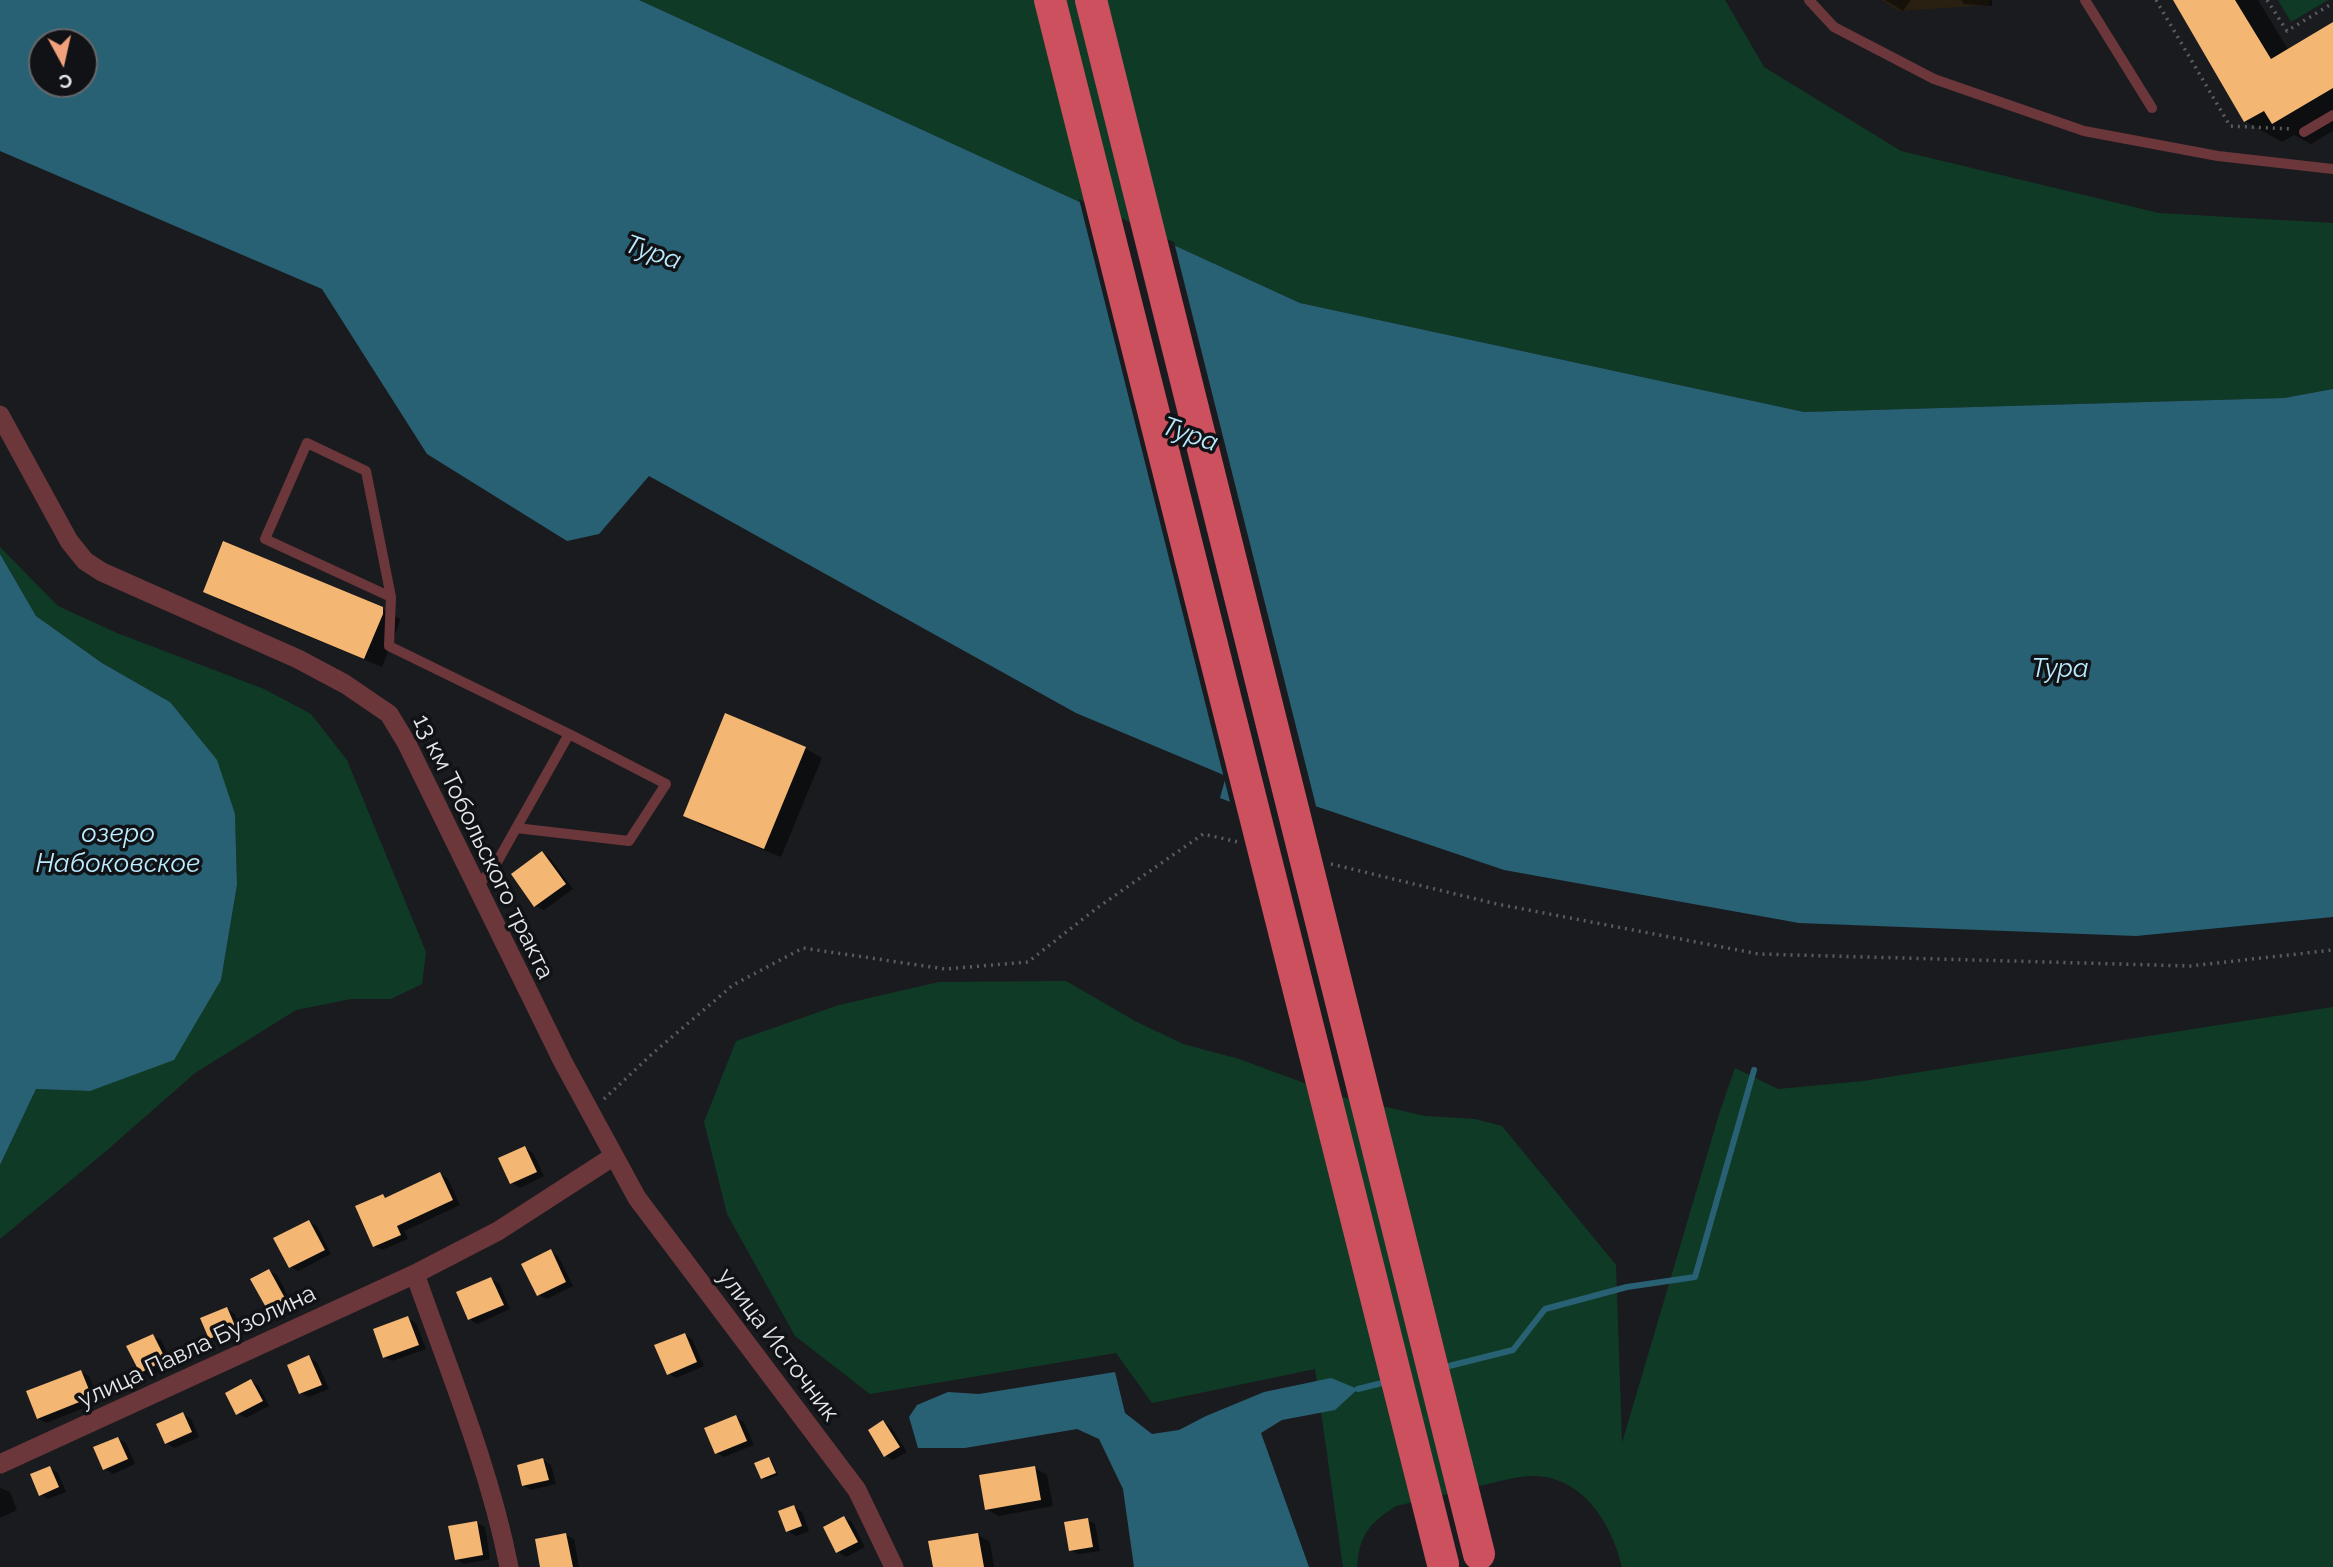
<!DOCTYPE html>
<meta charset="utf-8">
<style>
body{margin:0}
#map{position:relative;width:2333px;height:1567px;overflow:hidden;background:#1a1b1f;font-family:Raleway,sans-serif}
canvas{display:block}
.north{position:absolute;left:28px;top:28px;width:70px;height:70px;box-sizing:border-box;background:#111216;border:2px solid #66676b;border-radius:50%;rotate:172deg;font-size:19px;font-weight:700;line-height:28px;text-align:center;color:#e6e7ea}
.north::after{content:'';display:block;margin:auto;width:24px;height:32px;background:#f1a17c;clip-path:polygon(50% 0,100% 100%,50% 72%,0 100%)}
</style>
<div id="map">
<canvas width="2333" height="1567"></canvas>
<div class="north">С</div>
</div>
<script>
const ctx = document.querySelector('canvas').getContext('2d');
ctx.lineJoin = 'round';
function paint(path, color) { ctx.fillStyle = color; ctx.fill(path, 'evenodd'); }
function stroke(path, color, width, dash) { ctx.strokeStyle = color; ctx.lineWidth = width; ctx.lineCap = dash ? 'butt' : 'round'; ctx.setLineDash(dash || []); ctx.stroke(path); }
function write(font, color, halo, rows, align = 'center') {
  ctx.font = font + ' Raleway,sans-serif'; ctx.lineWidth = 7; ctx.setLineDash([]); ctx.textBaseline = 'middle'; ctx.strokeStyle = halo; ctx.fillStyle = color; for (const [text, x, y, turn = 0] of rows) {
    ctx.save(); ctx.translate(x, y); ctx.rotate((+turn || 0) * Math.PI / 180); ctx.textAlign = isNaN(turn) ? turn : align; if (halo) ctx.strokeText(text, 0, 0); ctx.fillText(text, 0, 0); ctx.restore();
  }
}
paint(new Path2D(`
 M1882,0H1989V5L1899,11Z`), '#2a2011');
paint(new Path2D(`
 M639,0H1725L1764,67L1901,151L2159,213L2333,223V389L2284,398L1804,412L1300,303Z
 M2278,0H2328L2291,22Z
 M0,547L58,606L117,633L264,689L311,714L347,760L426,952L422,984L391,999H351L296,1010L195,1073L105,1152L0,1239V1165L36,1089L90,1091L221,980L237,885L235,814L170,702L102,663L36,616L0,554Z
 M1066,981L1135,1021L1183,1044L1239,1059L1342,1097L1425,1116L1475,1119L1502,1126L1616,1265L1622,1443L1720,1111L1735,1068L1778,1089L1863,1081L2333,1007V1567H1622C1612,1525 1585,1479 1537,1476C1518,1475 1497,1482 1479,1486C1451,1493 1423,1500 1396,1506C1369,1523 1359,1536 1357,1567H1343L1315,1369L1152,1403L1116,1353L870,1394L795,1336L727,1214L704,1122L736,1041L839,1005L939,982Z`), '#0f3b26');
paint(new Path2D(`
 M0,0H639L1300,303L1804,412L2284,398L2333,389V917L2136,936L1799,923L1504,870L1265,789L1257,812L1220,798L1226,776L1076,713L649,476L599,534L567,541L427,454L322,289L0,151ZM42,42H84V84H42Z
 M0,554L36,616L102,663L170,702L217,760L235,814L237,885L221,980L174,1060L90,1091L36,1089L0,1165Z
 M1115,1372L1125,1413L1152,1434L1179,1430L1206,1416L1264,1392L1331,1378L1358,1389L1335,1410L1282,1420L1261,1433L1309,1567H1134L1123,1489L1099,1439L1077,1429L965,1448H918L909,1417L917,1405L948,1392L979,1394Z`), '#296174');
paint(new Path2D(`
 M1079,199L1174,242L1317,810L1267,794L1261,813L1256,815L1231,806Z`), '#1a1b1f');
paint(new Path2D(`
 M1885,0H1911L1903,11Z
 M1961,0H1992V6L1964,4Z
 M2175,0H2258L2289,51L2333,24V131L2311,144L2294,135L2282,142L2245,121Z
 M205,591L382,609L400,619L399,624L382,667L222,601Z
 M726,716L806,749L822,758L781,857L701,825L685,815Z
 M542,853L550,858L573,889L544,910L536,906Z
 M525,1148L533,1153L544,1176L520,1188L512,1183Z
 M440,1174L448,1179L460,1205L404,1231L408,1239L382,1250L374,1246L383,1196L388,1199Z
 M309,1222L317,1226L331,1254L298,1271L290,1267Z
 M550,1251L558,1256L573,1286L547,1299L539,1295Z
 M269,1271L277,1275L293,1305L277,1314L269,1309Z
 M491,1279L499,1283L510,1309L477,1324L469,1319Z
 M227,1309L235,1314L243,1333L218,1343L210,1338Z
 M408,1318L416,1323L426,1349L392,1361L384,1357Z
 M684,1334L692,1339L704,1366L676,1378L668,1373Z
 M153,1336L161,1340L173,1365L149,1377L141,1372Z
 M309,1357L317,1362L329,1389L309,1397L301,1393Z
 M81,1372L89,1376L99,1402L46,1423L38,1418Z
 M251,1381L259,1386L269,1406L246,1418L238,1414Z
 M183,1414L191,1419L199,1437L174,1448L166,1443Z
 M736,1417L744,1422L754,1445L724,1457L716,1452Z
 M883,1422L891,1427L907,1452L893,1460L886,1456Z
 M118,1439L126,1443L135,1464L113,1474L105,1469Z
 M769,1459L772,1461L778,1475L766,1480L763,1478Z
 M543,1460L551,1465L556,1484L531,1490L523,1485Z
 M50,1468L58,1473L66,1492L48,1499L40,1494Z
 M1035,1468L1047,1475L1053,1506L999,1516L986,1509Z
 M0,1488L10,1492L17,1510L0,1518Z
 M794,1507L802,1512L809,1531L796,1536L788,1531Z
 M844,1518L852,1522L865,1547L846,1557L838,1552Z
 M1087,1520L1095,1524L1100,1551L1078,1554L1070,1550Z
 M477,1523L485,1527L490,1559L464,1564L456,1559Z
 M566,1535L574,1539L579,1567H542Z
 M978,1535L990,1542L994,1567H934Z`), '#0007');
stroke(new Path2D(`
 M1441,1368L1513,1350L1545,1309L1627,1287L1695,1277L1754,1070
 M1358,1389L1386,1382`), '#296174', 6);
paint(new Path2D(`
 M2173,0H2235L2271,59L2333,22V88L2272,124L2264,111L2244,122Z
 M223,541L383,607V614L364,659L203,592Z
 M725,713L806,747L764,849L683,816Z
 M542,851L566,884L534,907L511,874Z
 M525,1146L537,1172L510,1184L498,1158Z
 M440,1172L453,1200L397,1226L401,1235L373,1247L355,1206L383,1194L385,1198Z
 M309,1220L325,1250L289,1268L273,1238Z
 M551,1249L566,1282L537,1296L521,1264Z
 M269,1269L286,1300L268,1311L250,1279Z
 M491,1277L504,1305L468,1320L456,1292Z
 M227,1307L236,1328L209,1339L200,1318Z
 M408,1316L419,1345L383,1358L373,1329Z
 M685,1333L697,1362L667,1375L654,1345Z
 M153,1334L166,1360L140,1373L126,1346Z
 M309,1355L322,1385L299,1394L287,1365Z
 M81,1370L92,1397L37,1419L26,1391Z
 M251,1379L263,1401L236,1415L225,1393Z
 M183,1412L192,1432L165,1444L156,1424Z
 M736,1415L747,1441L715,1454L704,1428Z
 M883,1420L900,1447L884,1457L868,1430Z
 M118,1437L128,1459L103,1470L93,1447Z
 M769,1457L776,1473L761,1479L754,1463Z
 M543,1458L549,1480L522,1486L517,1465Z
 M50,1466L59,1487L39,1496L30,1474Z
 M1035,1466L1041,1500L985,1510L979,1475Z
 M794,1505L802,1526L786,1532L778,1511Z
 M844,1516L858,1542L836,1553L823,1527Z
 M1088,1518L1093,1547L1069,1551L1064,1522Z
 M477,1521L483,1555L455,1560L448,1526Z
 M566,1533L573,1567H540L535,1539Z
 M978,1533L984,1567H933L928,1541Z`), '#f4b673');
stroke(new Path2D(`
 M2156,0L2230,126L2292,129
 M2267,0L2287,31L2333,3
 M1331,864L1497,904L1759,954L2190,966L2333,950
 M604,1099L652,1054L733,985L803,948L945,969L1028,962L1097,908L1203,834L1238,842`), '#5b5c60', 3.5, [2, 5]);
stroke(new Path2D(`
 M1809,0L1834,27L1934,79L2084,131L2218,156L2333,169
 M2085,0L2152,108
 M2304,132L2333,115
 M391,597L265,539L307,443L366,471L391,597L389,646L569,734L496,864L477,887
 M516,828L629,841L666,784L569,734`), '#6c373a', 10);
stroke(new Path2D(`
 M0,415L69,541L85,561L102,572L298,659L345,684L389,714L406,742L563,1062L637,1198L857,1490L894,1567
 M415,1274C449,1371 489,1466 509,1567
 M0,1464L415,1274L498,1231L614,1156`), '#6c373a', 19);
stroke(new Path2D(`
 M1050,0L1443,1564
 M1091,0L1479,1554`), '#cc505e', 32);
write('24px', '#e6e7ea', '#111216', [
 ["13 км Тобольского тракта",483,847,64],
 ["улица Источник",778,1345,53],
 ["улица Павла Бузолина",197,1347,-25]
]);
write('italic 26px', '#baebfe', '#111216', [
 ["Тура",653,253,19],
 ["Тура",1190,435,19],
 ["Тура",2060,669],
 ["озеро",118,834],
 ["Набоковское",118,864]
]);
</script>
